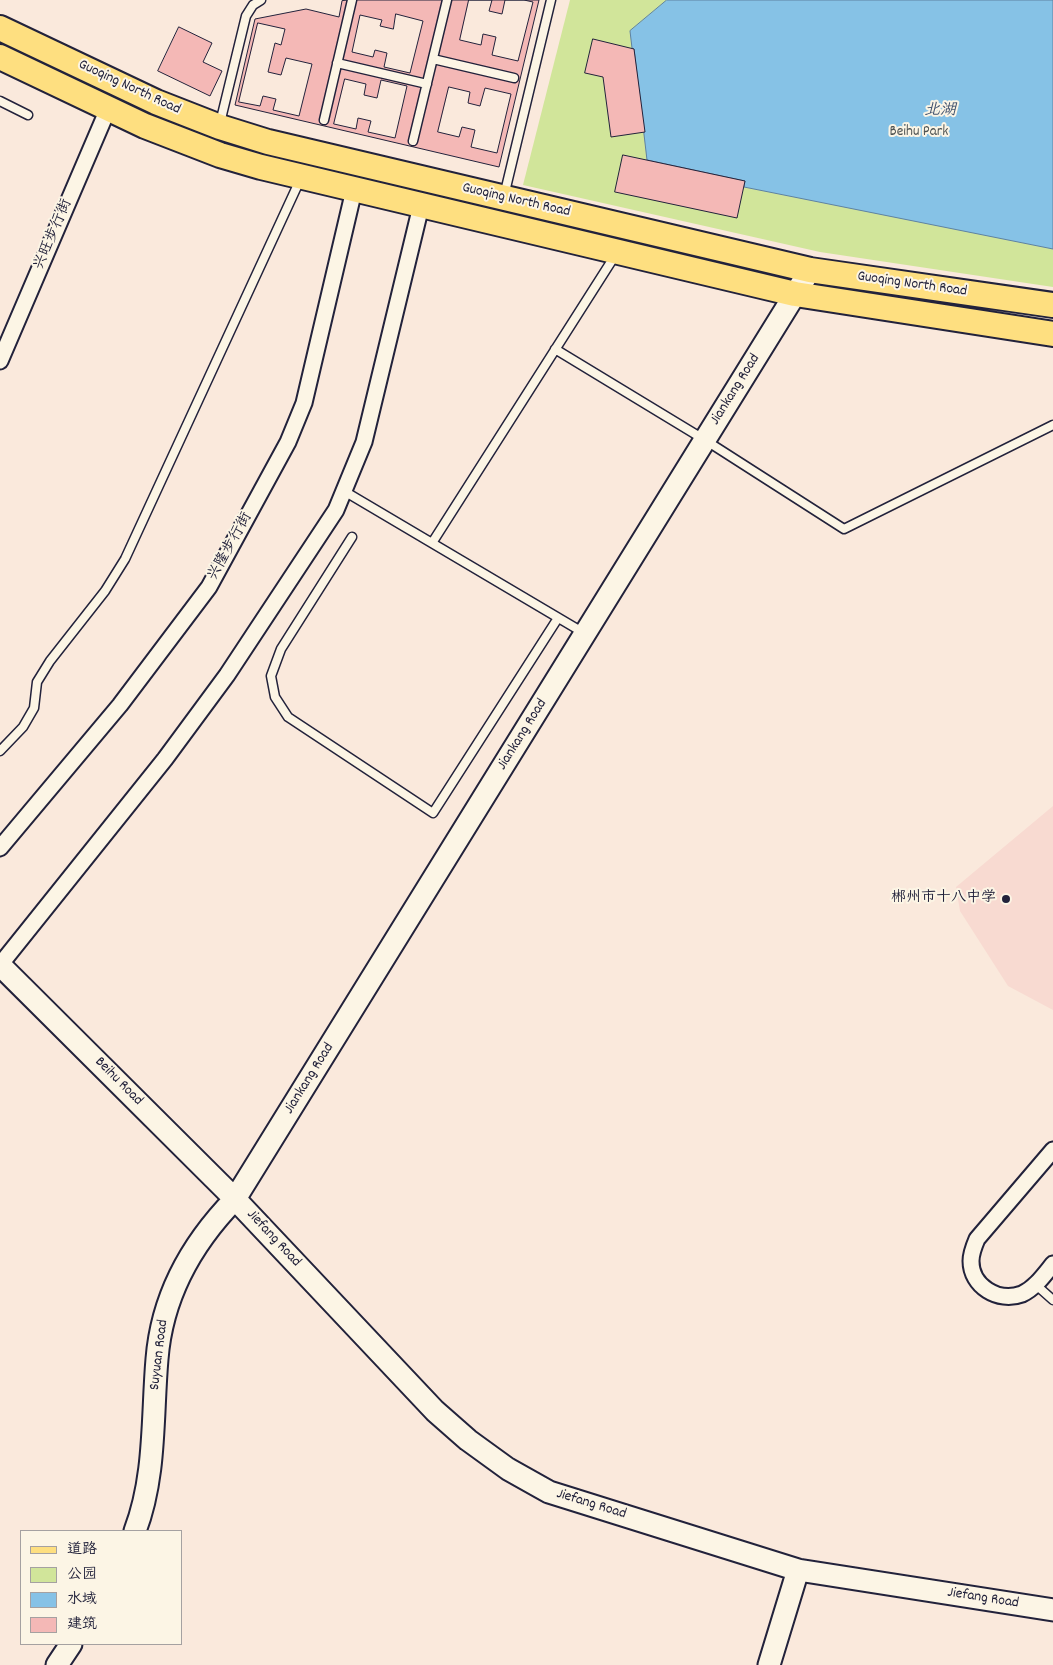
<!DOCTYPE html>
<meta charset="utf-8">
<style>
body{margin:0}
#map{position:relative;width:1053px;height:1665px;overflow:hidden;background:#fae9dc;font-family:Dekko,"LXGW WenKai TC",sans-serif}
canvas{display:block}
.legend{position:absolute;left:20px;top:1530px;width:162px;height:115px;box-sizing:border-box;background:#fcf5e5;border:1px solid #a5a1a1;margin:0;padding:6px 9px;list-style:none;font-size:15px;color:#22223b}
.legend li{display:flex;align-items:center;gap:10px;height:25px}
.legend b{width:25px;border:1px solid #a5a1a1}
</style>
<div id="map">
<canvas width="1053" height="1665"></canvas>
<ul class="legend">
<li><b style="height:6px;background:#fedf80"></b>道路</li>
<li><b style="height:14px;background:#d1e59a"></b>公园</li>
<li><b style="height:14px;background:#86c2e6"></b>水域</li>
<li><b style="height:14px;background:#f4b8b6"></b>建筑</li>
</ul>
</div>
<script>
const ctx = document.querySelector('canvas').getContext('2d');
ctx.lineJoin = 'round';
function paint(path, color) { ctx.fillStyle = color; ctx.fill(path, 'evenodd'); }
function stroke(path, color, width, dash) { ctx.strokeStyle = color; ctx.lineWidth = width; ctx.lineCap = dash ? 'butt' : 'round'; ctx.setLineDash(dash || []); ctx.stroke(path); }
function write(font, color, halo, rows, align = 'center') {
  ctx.font = font + ' Dekko,"LXGW WenKai TC",sans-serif'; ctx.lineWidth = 4; ctx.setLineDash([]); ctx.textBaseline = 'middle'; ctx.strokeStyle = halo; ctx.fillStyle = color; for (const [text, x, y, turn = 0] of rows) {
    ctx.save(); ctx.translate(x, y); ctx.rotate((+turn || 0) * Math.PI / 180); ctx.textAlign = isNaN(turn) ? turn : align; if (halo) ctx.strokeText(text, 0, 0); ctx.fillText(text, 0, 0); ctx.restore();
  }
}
paint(new Path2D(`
 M1053,806V1010L1008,986L960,911L956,887Z`), '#f8dad1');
paint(new Path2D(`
 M570,0H1053V287L820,252L523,185Z`), '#d1e59a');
const water = new Path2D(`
 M667,0H1053V249L744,187L745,181L647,160L634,49L632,48L630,31Z`);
paint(water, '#86c2e6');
stroke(water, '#5e82a2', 1);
const building = new Path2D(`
 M348,0H539L499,167L235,105L255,19L306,9L339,17L342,1Z
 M469,0H492L489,11L502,14L505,0H524L533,2L518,61L492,55L496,37L483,34L481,45L460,40Z
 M396,14L423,21L410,73L384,67L387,53L375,50L373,57L352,52L360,15L382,20L380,26L393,29Z
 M258,23L285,29L281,45L275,43L268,72L281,75L286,58L312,64L299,116L273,110L276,99L263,96L260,106L239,102Z
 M179,27L212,43L203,62L222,71L210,96L158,71Z
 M593,39L634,49L645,132L611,137L603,77L585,73Z
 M345,79L366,84L364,95L377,98L381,80L407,86L395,138L368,132L371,121L358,118L356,129L334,124Z
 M449,87L470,92L468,103L480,106L485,88L511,94L497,153L471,147L475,130L462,127L459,137L438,132Z
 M623,155L745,181L737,218L615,192Z`);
paint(building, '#f4b8b6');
stroke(building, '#22223b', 1);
const lane = new Path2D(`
 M433,59L514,78
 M337,63L427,84
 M0,101L28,115
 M324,120L352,0
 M220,123L246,16L253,5L261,0
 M413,141L447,0
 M504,196L551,0
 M555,349L705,440L844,529L1053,425
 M344,491L584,633
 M352,537L281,649L271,676L275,697L288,717L433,813L558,618
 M432,543L616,254
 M0,751L23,727L34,708L37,682L50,661L105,591L125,559L300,180
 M1035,1284L1053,1300`);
const street = new Path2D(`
 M0,361L108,109
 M0,848L120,705L209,587L288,442L304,403L354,190
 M0,965L165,759L227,675L336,510L364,442L421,206
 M1053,1150L977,1239C974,1246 971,1253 971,1261C971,1286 998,1303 1022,1294C1035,1288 1044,1275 1053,1264`);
const secondary = new Path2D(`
 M0,965L235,1199L435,1411L468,1440L508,1469L549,1492L798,1570L1053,1610
 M135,1531C156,1476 152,1417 157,1359C162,1296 192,1243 235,1199L810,270
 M57,1665L71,1644
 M769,1665L798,1570`);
const primary = new Path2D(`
 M0,28L156,102L220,127L268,142L810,270L1053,305
 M0,57L145,126L220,155L261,167L795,294L1053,334`);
stroke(lane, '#22223b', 11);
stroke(street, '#22223b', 19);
stroke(secondary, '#22223b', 25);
stroke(primary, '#22223b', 28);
stroke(lane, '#fcf5e5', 8);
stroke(street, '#fcf5e5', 15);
stroke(secondary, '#fcf5e5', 21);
stroke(primary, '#fedf80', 24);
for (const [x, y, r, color] of [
 [1006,899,5,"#22223b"]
]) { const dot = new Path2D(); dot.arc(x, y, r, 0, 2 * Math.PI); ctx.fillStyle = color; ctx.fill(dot); stroke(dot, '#fcf5e5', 2); }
write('15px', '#22223b', '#fcf5e5', [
 ["Guoqing North Road",129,88,25],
 ["Guoqing North Road",516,201,13],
 ["兴旺步行街",54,235,-67],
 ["Guoqing North Road",912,285,8],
 ["Jiankang Road",736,390,-58],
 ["兴隆步行街",231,547,-61],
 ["Jiankang Road",523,735,-58],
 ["Jiankang Road",310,1079,-58],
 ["Beihu Road",118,1082,45],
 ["Jiefang Road",273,1239,47],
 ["Suyuan Road",160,1355,-83],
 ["Jiefang Road",591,1505,17],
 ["Jiefang Road",983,1599,9]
]);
write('15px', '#4e5353', '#fcf5e5', [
 ["Beihu Park",919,133]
]);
write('15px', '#22223b', '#fcf5e5', [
 ["郴州市十八中学",996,899]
], 'right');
write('italic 16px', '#40526e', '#fcf5e5', [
 ["北湖",940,112]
]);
</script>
